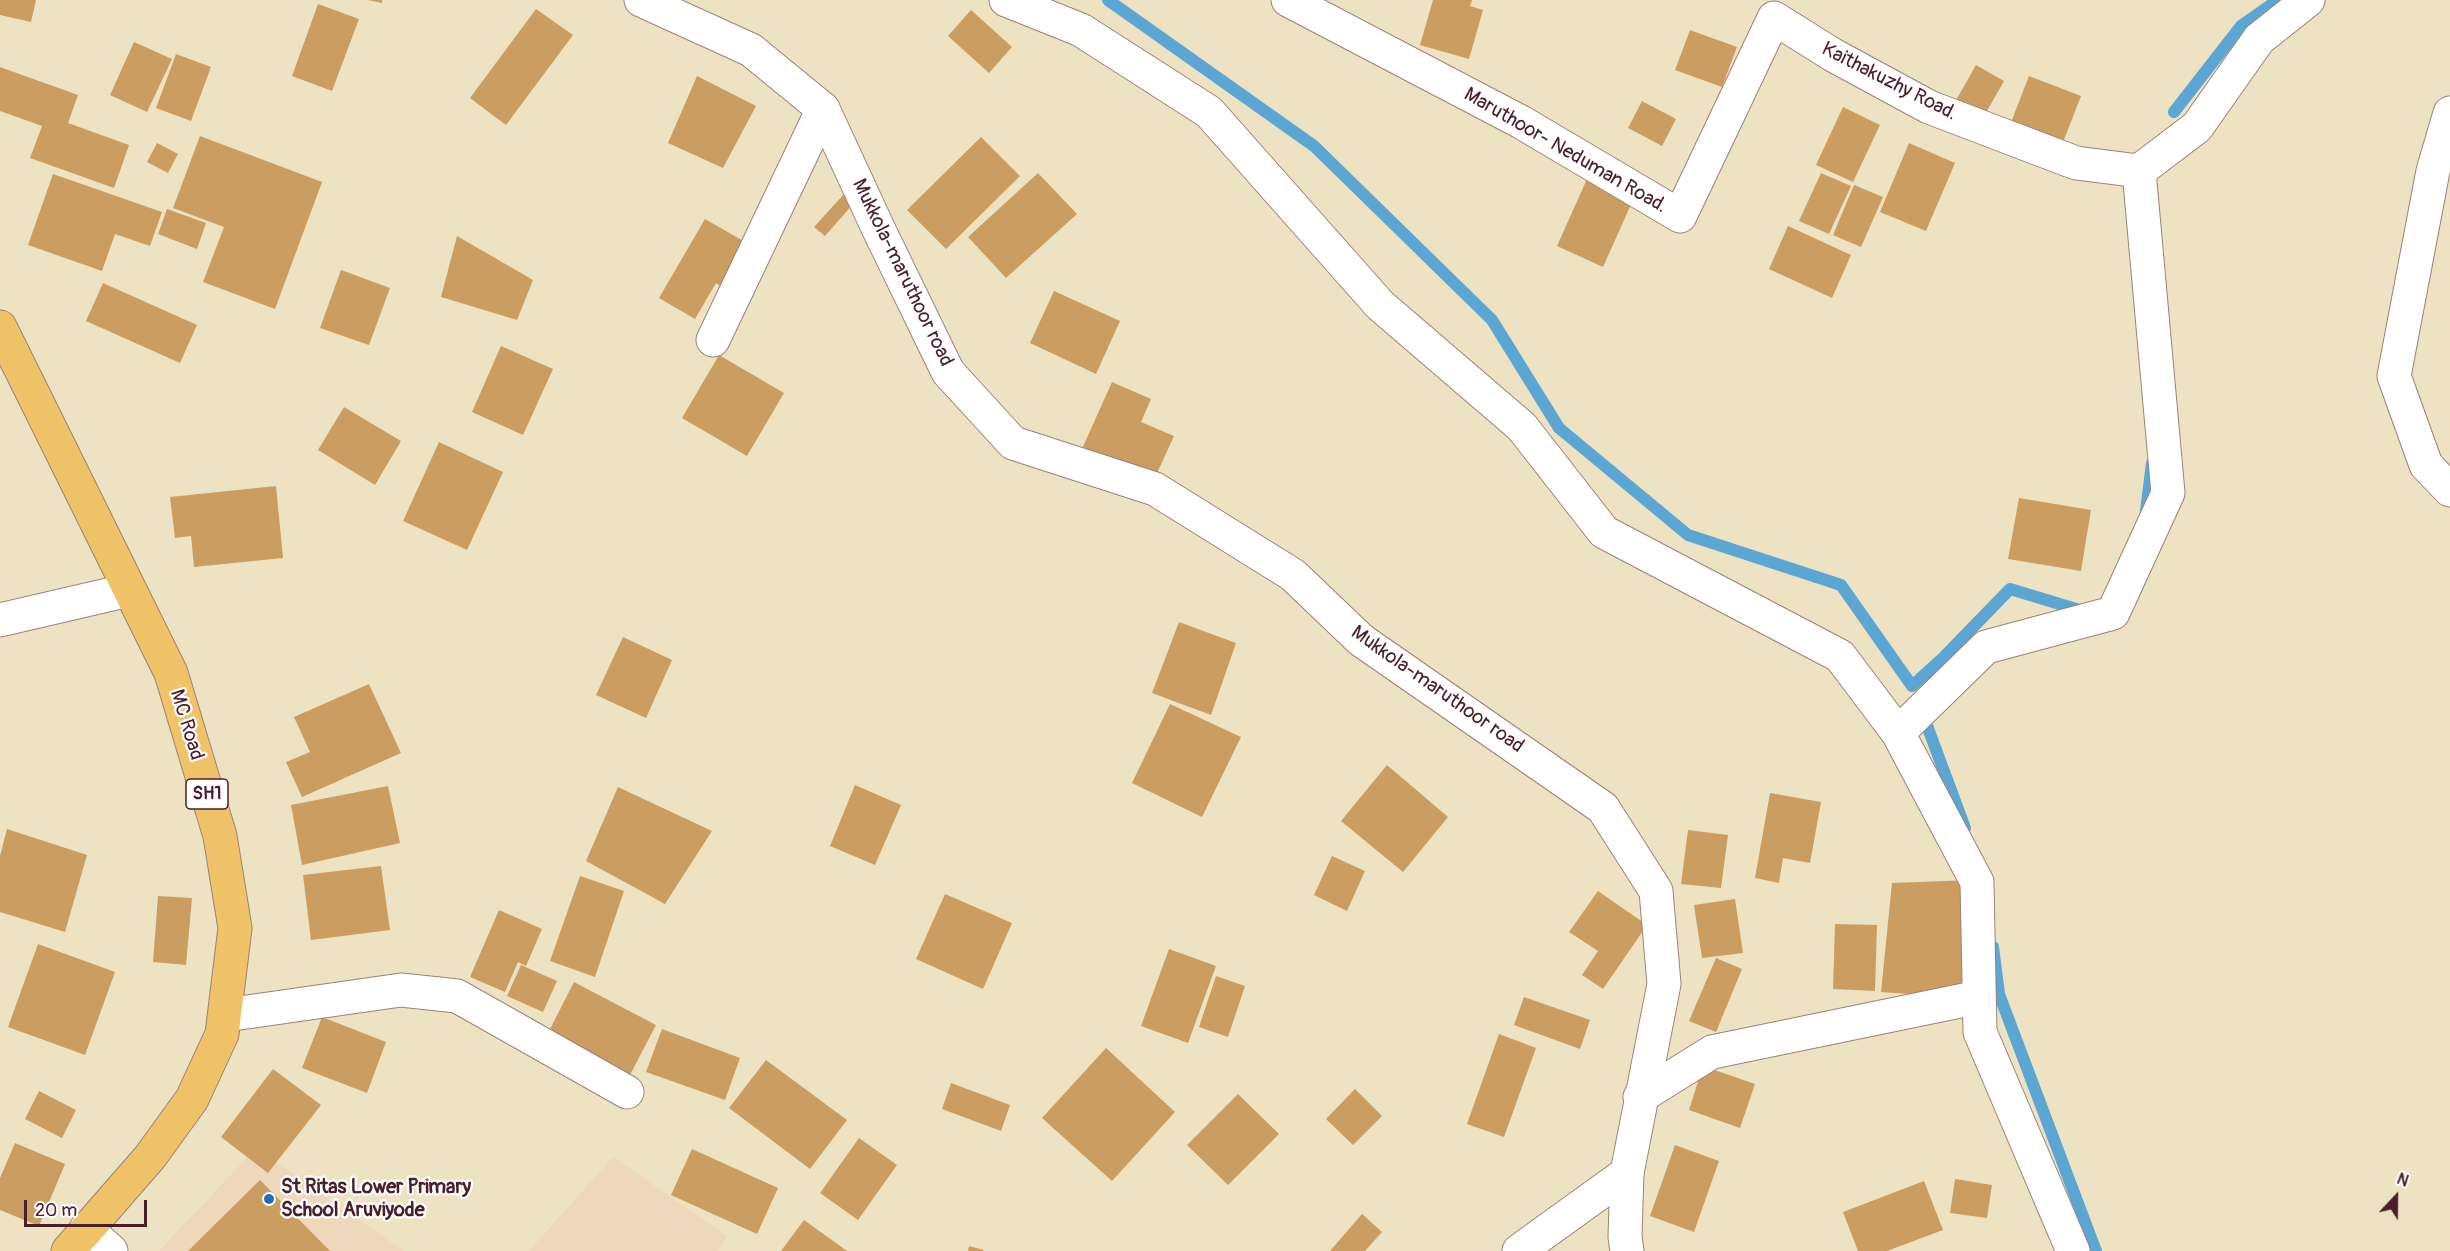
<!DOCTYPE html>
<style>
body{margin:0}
#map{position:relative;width:2450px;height:1251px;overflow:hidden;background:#ede3c3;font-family:Pangolin,sans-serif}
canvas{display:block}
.north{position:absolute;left:2366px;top:1167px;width:60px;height:60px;-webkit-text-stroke:4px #fff;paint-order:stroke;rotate:22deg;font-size:16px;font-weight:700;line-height:24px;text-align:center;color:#4a1f2b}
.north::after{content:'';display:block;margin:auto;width:21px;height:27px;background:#4a1f2b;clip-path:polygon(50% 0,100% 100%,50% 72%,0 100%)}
.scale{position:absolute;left:24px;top:1200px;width:123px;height:27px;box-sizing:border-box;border:3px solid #4a1f2b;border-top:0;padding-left:8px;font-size:18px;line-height:21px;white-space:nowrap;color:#4a1f2b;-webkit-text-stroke:4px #fff;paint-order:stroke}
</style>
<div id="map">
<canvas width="2450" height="1251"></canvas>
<div class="north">N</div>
<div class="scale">20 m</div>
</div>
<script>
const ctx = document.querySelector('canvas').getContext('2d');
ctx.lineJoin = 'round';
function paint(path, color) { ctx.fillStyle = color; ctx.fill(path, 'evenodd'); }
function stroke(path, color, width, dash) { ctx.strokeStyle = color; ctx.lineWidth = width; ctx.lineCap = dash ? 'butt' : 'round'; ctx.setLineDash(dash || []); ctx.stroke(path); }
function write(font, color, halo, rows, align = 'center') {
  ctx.font = font + ' Pangolin,sans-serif'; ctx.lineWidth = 4.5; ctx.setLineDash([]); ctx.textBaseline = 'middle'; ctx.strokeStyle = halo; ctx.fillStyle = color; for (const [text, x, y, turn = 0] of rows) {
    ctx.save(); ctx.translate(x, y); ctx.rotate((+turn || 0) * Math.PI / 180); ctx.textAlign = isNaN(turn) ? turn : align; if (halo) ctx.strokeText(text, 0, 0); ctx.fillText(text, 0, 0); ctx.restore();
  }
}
paint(new Path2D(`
 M256,1148L404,1251H159Z
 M613,1157L727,1236L717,1251H529Z`), '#eed7bb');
stroke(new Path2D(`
 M1108,0L1314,146L1492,320L1559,428L1688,535L1841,585L1912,686L1943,658L2010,589L2086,612
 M2174,112L2241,26L2278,0
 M2146,511L2152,463
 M1922,712L1965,828
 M1993,947L1999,994L2096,1251`), '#5ba6d3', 12);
paint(new Path2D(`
 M0,0H36L31,22L0,15Z
 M367,0H382V3Z
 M1433,0H1472L1470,6L1483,10L1469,59L1420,45Z
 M318,4L359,19L332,91L292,76Z
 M536,9L573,35L506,125L470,98Z
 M971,10L1012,47L989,73L948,36Z
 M1690,30L1737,47L1722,87L1675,70Z
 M134,42L172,59L147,112L110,95Z
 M176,54L211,67L191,121L156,108Z
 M1976,65L2004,81L1983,118L1955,102Z
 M0,67L78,95L68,123L129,145L114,188L30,158L42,126L0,111Z
 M697,76L756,106L723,168L668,143Z
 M2029,76L2081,96L2060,150L2008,130Z
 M1642,101L1676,119L1662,146L1628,128Z
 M1843,107L1880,125L1853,182L1816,165Z
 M200,136L322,182L275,309L203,282L224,227L173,208Z
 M981,137L1020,176L946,249L907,210Z
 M157,143L178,154L168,173L147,162Z
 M1909,143L1955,163L1926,231L1880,212Z
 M1038,173L1077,214L1006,278L968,237Z
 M1821,173L1851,186L1829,234L1799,221Z
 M53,174L162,212L150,246L115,234L102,271L28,245Z
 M1587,179L1633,200L1603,267L1557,246Z
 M1854,185L1883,197L1861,247L1833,235Z
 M844,194L854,203L825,236L814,227Z
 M167,209L206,223L197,249L158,234Z
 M705,219L752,246L726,290L716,283L695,319L659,298Z
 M1788,226L1851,255L1832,298L1769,269Z
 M457,236L533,280L517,320L441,297Z
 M341,270L390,288L369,345L320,328Z
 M103,283L197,325L180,363L86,321Z
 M1054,291L1120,321L1096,374L1030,343Z
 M501,346L553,369L523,435L472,412Z
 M719,355L784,393L747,456L682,418Z
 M1112,382L1151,399L1141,422L1174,436L1153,482L1081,451Z
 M344,407L401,441L375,485L318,450Z
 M439,442L503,472L467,550L403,521Z
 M276,486L283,558L194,567L191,536L175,538L170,497Z
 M2019,498L2091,510L2081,571L2008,559Z
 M1179,622L1236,643L1211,715L1152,693Z
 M623,637L672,660L646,718L596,695Z
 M369,684L401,753L302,797L286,762L310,752L294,717Z
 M1170,704L1241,737L1202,817L1132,783Z
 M1387,765L1448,817L1403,872L1341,821Z
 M855,785L901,805L875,865L830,846Z
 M388,786L400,843L302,865L291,805Z
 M618,787L712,831L665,904L586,861Z
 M1770,793L1821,802L1810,863L1783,858L1779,883L1755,878Z
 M7,829L87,855L65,932L0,912V856Z
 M1688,830L1728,835L1721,888L1681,884Z
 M1332,856L1365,871L1347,911L1314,895Z
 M381,866L390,930L311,940L303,875Z
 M580,876L624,891L595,977L550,961Z
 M1972,880L1970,998L1881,992L1892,883Z
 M1598,891L1647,925L1603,989L1582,975L1598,951L1569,932Z
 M945,894L1012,923L983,989L916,959Z
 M158,896L192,898L186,965L153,962Z
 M1735,899L1743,953L1702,958L1694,905Z
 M499,910L542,929L526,966L518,962L505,992L470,977Z
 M1835,924L1877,925L1875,991L1833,989Z
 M38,944L115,972L85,1055L8,1027Z
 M1169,949L1216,966L1188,1043L1141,1026Z
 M1716,958L1742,969L1716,1032L1689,1021Z
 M521,965L557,981L543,1012L507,996Z
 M1216,976L1245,986L1228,1037L1199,1027Z
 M574,982L656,1025L629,1077L547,1035Z
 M1524,997L1590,1020L1580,1049L1514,1025Z
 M322,1017L386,1042L367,1093L302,1068Z
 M662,1029L740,1058L725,1100L646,1072Z
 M1499,1034L1536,1048L1504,1137L1467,1124Z
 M1106,1048L1175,1112L1112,1181L1042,1118Z
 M766,1060L847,1120L810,1169L729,1108Z
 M1703,1066L1755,1084L1740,1128L1689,1110Z
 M273,1069L321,1105L268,1173L221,1137Z
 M951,1083L1010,1105L1001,1131L942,1109Z
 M1355,1089L1382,1116L1353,1145L1326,1119Z
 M39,1091L76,1110L62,1138L25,1119Z
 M1238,1094L1279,1134L1228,1185L1187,1145Z
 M859,1138L897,1165L858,1220L820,1193Z
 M15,1143L65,1164L39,1226L0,1210V1178Z
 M1675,1145L1719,1161L1694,1232L1650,1216Z
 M692,1149L778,1188L757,1234L671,1195Z
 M1955,1179L1992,1185L1987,1218L1950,1213Z
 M260,1180L330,1251H188Z
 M1924,1181L1943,1230L1887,1251H1858L1843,1212Z
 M1362,1214L1382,1232L1365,1251H1330Z
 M804,1220L847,1251H781Z
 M969,1246L984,1250L983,1251H968Z`), '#cc9d60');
const minor = new Path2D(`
 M1006,0L1081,30L1209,112L1380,305L1522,427L1604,532L1840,656L1898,733L1977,882L1980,1032L2073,1251
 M1288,0L1521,122L1680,216L1774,18L1833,55L1929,107L2076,163L2139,171L2197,127L2259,39L2308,0
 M2450,113L2433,171L2394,376L2426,465L2450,490
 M713,340L823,109
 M1898,733L1986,647L2113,613L2168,493L2139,171
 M226,1015L401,990L457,996L627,1092
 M1640,1097L1712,1052L1979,997
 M86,1229L111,1251
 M1519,1251L1627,1173`);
const tertiary = new Path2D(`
 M641,0L751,50L823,109L878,228L948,372L1013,443L1155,489L1293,575L1361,640L1603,808L1656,891L1664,984L1627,1173L1625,1237L1627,1251
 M0,620L129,590`);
const primary = new Path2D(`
 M0,327L171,673L220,836L235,928L222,1034L192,1099L150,1157L68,1251`);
stroke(minor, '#9c8177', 35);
stroke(tertiary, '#9c8177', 35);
stroke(primary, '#9c8177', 35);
stroke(minor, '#fff', 33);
stroke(tertiary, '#fff', 33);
stroke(primary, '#f0c369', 33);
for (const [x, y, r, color] of [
 [269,1199,6,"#1f6fb2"]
]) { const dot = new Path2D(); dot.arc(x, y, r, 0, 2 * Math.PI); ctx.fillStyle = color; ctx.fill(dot); stroke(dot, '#fff', 2); }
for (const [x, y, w] of [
 [207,794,42]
]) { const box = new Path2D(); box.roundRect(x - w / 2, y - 15, w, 30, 4.5); ctx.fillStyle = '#fff'; ctx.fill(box); stroke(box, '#4a1f2b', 1.5); }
write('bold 18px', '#4a1f2b', null, [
 ["SH1",207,794]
]);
write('20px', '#4a1f2b', '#fff', [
 ["Kaithakuzhy Road.",1889,82,27],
 ["Maruthoor- Neduman Road.",1565,151,30],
 ["Mukkola-maruthoor road",902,273,64],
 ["Mukkola-maruthoor road",1437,690,35],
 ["MC Road",186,725,73]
]);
write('bold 20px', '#4a1f2b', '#fff', [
 ["St Ritas Lower Primary",281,1188],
 ["School Aruviyode",281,1211]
], 'left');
</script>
